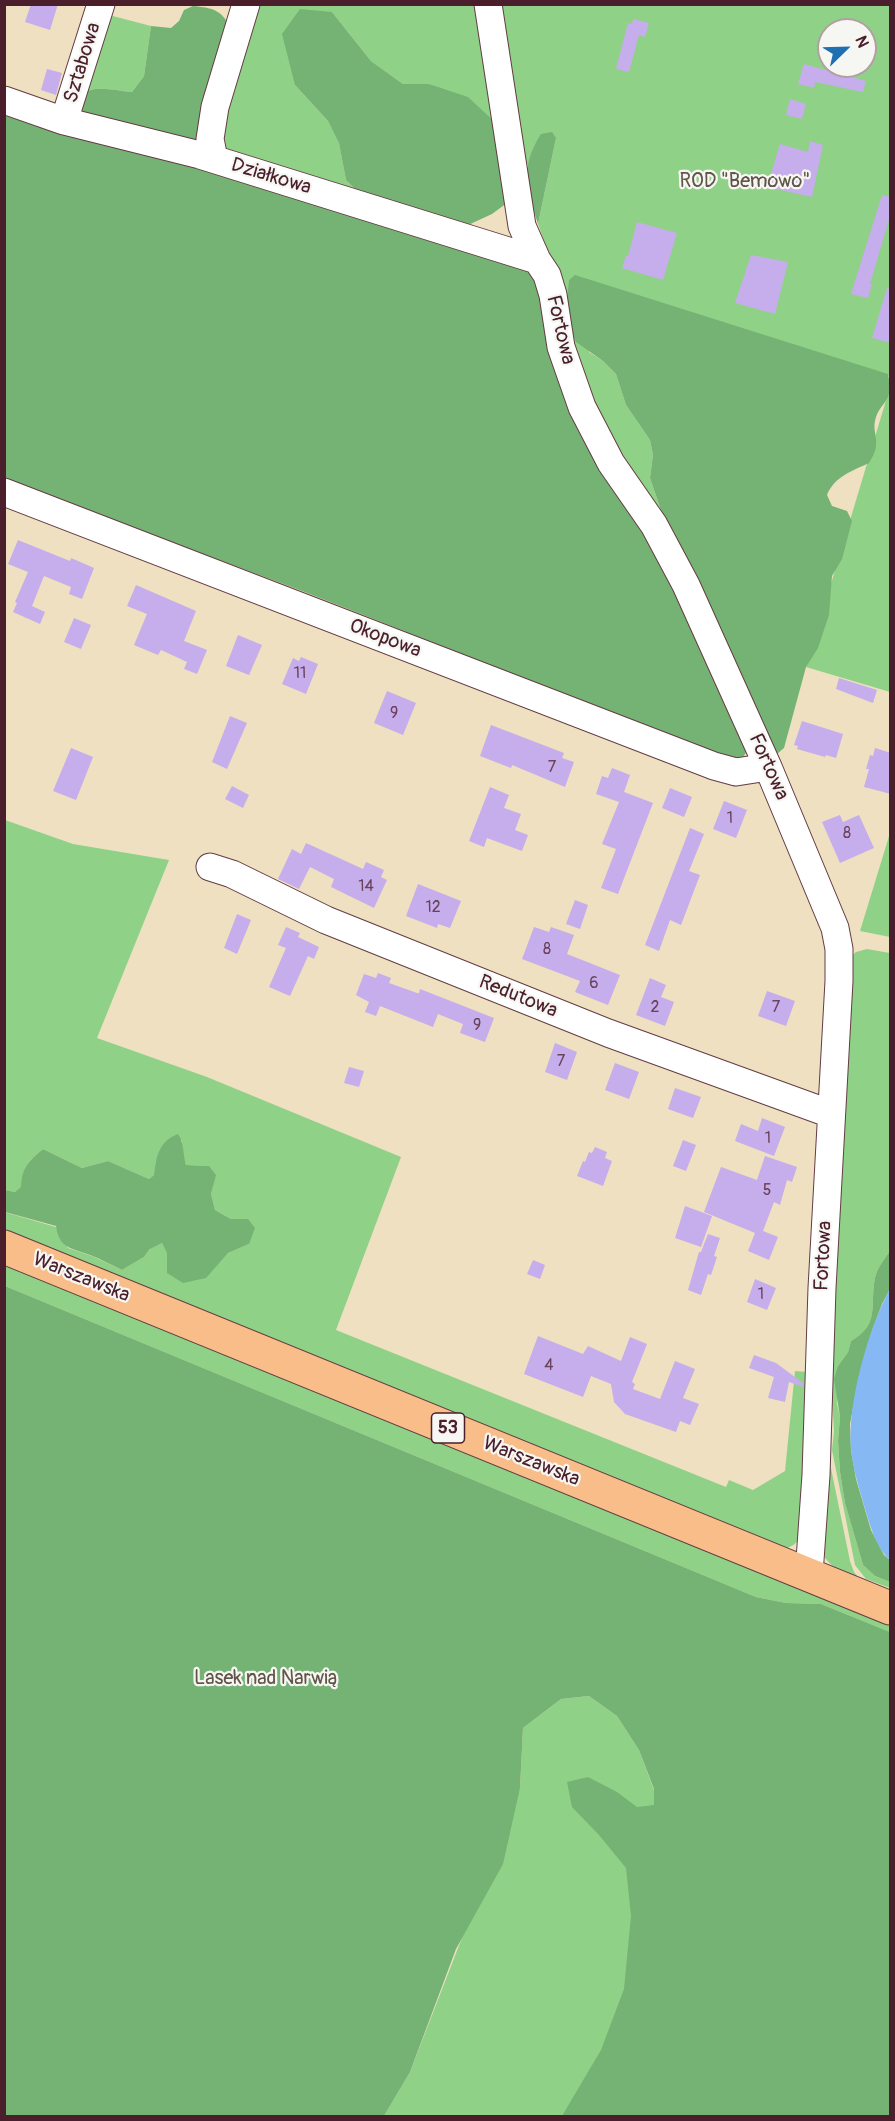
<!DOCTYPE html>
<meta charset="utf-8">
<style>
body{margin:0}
#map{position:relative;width:895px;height:2121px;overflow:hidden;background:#eee0c1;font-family:Pangolin,sans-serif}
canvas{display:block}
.frame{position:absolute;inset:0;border:6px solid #4a1f2b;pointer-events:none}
.north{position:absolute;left:817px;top:18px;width:60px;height:60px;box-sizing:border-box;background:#f6f6f2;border:2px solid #b1a0a2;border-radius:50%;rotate:67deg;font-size:16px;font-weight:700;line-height:24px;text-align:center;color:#4a1f2b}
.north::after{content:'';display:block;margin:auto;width:21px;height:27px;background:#1f6fb2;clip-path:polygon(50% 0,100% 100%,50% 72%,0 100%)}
</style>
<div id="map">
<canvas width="895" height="2121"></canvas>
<div class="frame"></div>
<div class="north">N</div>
</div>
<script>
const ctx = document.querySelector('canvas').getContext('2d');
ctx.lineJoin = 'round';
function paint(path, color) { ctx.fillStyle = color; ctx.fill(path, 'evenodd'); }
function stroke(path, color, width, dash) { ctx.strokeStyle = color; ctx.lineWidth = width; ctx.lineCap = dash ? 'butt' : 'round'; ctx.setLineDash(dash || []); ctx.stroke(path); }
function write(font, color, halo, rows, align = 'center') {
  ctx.font = font + ' Pangolin,sans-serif'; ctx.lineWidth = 4.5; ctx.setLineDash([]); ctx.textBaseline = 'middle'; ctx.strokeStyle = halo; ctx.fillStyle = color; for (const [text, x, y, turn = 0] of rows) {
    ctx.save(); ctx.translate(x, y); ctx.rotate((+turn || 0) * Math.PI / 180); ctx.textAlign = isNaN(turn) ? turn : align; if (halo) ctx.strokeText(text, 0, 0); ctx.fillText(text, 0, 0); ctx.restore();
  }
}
paint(new Path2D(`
 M375,4V6L387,4L479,5L498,125L429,84H403L371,61L332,12L295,85L328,121L339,142L346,180L362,196L188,143L235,5Z
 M495,5H890V376L572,277L589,352L603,361L616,374L626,405L650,440L653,455L650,478L662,513L693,583L587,405L558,279L538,224L556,138L526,166ZM829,30H865V66H829Z
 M109,15L151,26L144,76L132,92C117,91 101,86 87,91Z
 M890,387V692L806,667Z
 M5,820L73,844L169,860L97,1038L207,1077L401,1157L336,1330L726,1487L729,1480L753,1490L785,1471L795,1371L807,1372L802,1534C797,1543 793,1547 783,1549L5,1232L4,1212L56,1227L68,1248L92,1256L122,1270L144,1257L151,1248L162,1243L168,1253L167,1273L219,1261L228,1253L249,1244L248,1219H231L215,1210L211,1194L215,1175L208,1166L186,1165L182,1153V1140L156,1161L154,1175L149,1179L108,1161L82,1168L43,1149C28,1162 22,1167 22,1187L15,1192L5,1190Z
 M890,833V937L860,931Z
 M867,949L890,953V1251C883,1261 875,1270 874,1284C871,1310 878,1325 851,1341L848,1352L838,1366L837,1404L840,1417L838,1441L840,1472L845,1503L863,1565L875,1576L890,1582V1588L866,1579L855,1565L832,1450L834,1431L831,1380L848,959L856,952Z
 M4,1262L890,1623V1632L821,1604L786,1603L756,1597L5,1286Z
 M827,1449L850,1561L854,1572L862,1582C845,1574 830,1569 821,1551Z
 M589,1696L617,1716L639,1750L654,1790V1806L639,1966L590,2116H384L410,2072L520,1788L523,1728L561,1699Z`), '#90d188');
paint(new Path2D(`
 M193,6C212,8 221,9 230,27L197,139L188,143L85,119L82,109L87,91C101,86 117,91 132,92L144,76L151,26L171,28L179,21L184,10Z
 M300,9L332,12L371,61L403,84H429L468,97L498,125L511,200L492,214L466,226L362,196L346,180L339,143L328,121L295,85L282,34Z
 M4,106L522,264L535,277L677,584L747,751L742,759L732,762C588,707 446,646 302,591C203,553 103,518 5,480Z
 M552,132L556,138L538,224C527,187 519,169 541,134Z
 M575,275L888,374C895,404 879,401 875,421C873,429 877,437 876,445C876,451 872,458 869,463C852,471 835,476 827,495L832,506L847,511L852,521L842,559L832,576L829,615L818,648L806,667L784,748L777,754L693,583L662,513L650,478L653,455L650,440L626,405L616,374L603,361L576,342L570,327L567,302L569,280Z
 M178,1134C184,1142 183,1155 186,1165L209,1166L216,1175L211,1194L215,1210L231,1219H248L255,1228L249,1244L228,1253L206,1278L183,1283L167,1273V1253L162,1243L150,1249L144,1257L122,1270C111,1265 101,1259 90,1255C72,1248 59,1249 56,1226L5,1212V1190L15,1192L21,1187C22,1167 28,1162 43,1149L82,1168L108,1161L149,1179L154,1175C156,1157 159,1141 178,1134Z
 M890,1251V1289L882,1304L872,1331L858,1382L850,1424L851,1450L856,1479L871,1530L884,1555L890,1560V1582L875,1576L863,1565L845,1503L840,1472L838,1441L840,1417L834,1379L838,1366L848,1352L851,1341C878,1325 871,1310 874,1284C875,1270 883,1261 890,1251Z
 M5,1286L756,1597L786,1603L821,1604L890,1632V2116H562L601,2050L624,1989L631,1916L626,1868L599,1835L572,1807L567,1782L588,1777L617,1792L637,1807L654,1805V1789L639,1750L617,1716L589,1696L561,1699L523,1728L520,1788L503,1864L456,1949L410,2072L384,2116H5Z`), '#74b374');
paint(new Path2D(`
 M890,1289V1560C877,1549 871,1528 866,1512C860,1491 853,1470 851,1449C847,1404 868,1329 890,1289Z`), '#86b8f3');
paint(new Path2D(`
 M31,4H58L50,30L25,22Z
 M633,19L649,23L645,37L639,35L629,72L616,69L628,23L632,24Z
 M804,64L866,81L863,92L815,82L814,88L798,84Z
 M47,69L62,73L56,95L41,90Z
 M790,99L806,104L802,119L786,115Z
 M810,141L823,145L812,197L767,187L780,144L808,152Z
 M882,195L891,197V213L870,284H872L868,298L851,294Z
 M637,222L677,233L663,280L622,268L626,255L628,256Z
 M751,255L788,262L775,314L735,303Z
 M887,288L891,289V343L872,338Z
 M18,540L70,561L71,558L94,568L82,599L69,594L71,587L44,576L32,606L45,612L40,624L13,612L17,603L15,602L28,572L8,564Z
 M136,585L196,611L184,641L207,650L197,674L184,669L187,662L161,650L158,655L134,645L147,614L127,606Z
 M74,618L91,625L81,649L64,642Z
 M238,635L262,645L249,675L226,666Z
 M301,657L318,664L306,694L282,684L293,658L299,661Z
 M839,678L877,690L873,703L836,689Z
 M387,691L416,703L403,735L374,723Z
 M230,716L247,723L227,769L212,762Z
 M802,721L843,734L836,758L826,755L825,757L797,749L798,746L794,745Z
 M491,725L564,753L562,758L574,762L565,787L512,765L511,768L480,756Z
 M71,748L93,757L76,800L53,791Z
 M875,748L891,753V794L864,787L869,769H866L870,755L873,756Z
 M612,768L630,775L624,792L653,803L618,894L601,888L616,849L602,844L619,802L596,794L602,776L608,778Z
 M232,786L249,795L243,808L225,799Z
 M490,787L509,795L504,808L521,814L515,830L528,835L522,851L487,838L484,847L469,841Z
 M670,788L692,797L684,817L662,808Z
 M724,801L747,810L736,838L713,829Z
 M840,815L843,822L859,815L874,848L840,863L822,822Z
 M690,828L704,834L689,871L700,875L681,925L670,920L659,951L645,945Z
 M306,843L363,869L366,862L384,870L381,877L387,880L374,908L331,887L334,879L310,867L299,889L278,879L292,849L301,854Z
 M418,884L461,901L450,928L438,924L437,928L406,916Z
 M575,900L588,905L580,929L566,924Z
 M237,914L251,920L237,954L224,948Z
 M286,927L300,933L298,937L319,947L314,959L308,956L290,996L269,987L286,948L278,945Z
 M534,927L549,932L551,927L574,935L567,954L620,975L608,1005L575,992L580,981L522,959Z
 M378,973L391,978L389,983L417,993H419L420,989L494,1018L485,1042L460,1033L463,1024L438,1014L433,1027L380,1006L376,1016L365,1012L369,1002L356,995L364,974L376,978Z
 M650,978L666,985L661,997L674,1002L665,1026L636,1015Z
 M767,991L795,1001L786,1026L758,1016Z
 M555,1043L577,1052L567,1080L545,1072Z
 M615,1063L639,1072L629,1099L605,1090Z
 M349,1067L364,1071L359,1087L344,1083Z
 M675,1088L701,1097L693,1118L668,1109Z
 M762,1118L785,1127L774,1156L735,1141L741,1124L758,1131Z
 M683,1140L696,1145L686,1171L673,1166Z
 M595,1147L607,1152L605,1158L612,1161L603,1186L577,1176L583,1161L585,1162L589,1152L592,1153Z
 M765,1156L797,1167L792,1182L787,1180L780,1205L774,1202L763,1231L778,1237L769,1260L748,1251L755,1233L704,1212L721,1167L757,1180Z
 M685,1206L712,1216L701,1247L675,1238Z
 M708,1234L720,1238L714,1256L717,1257L711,1275L708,1274L701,1295L688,1290L699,1252H701Z
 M533,1260L545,1265L540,1279L527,1274Z
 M755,1279L776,1288L767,1310L747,1302Z
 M538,1336L583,1354L588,1346L621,1361L630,1337L647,1344L632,1382L635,1384L633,1389L660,1399L675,1361L695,1369L683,1398L699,1404L690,1425L680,1421L676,1432L625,1414L614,1402L611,1384L591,1376L583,1397L524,1374Z
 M754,1355L776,1363L803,1383V1387L789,1382L785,1402L768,1398L774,1377L749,1368Z`), '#c6adeb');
const minor = new Path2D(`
 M488,4L522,226L537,260L547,275L553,295L561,347L582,407L611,463L654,525L686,585L768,767L835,928L839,949V981L822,1288L816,1475L810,1560L806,1574
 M4,100L64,121L200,155L537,260
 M64,121L101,4
 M214,159L210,139L215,107L246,4
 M4,492L714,766L736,772L768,767
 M210,867L232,874L326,920L608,1033L831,1114`);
const major = new Path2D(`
 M4,1247L890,1608`);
stroke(minor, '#633c42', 29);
stroke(major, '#633c42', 35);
stroke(minor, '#fff', 27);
stroke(major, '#f8bd89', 33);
write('16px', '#69425b', null, [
 ["11",300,674],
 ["9",394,714],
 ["7",552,768],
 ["1",730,819],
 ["8",847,834],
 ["14",366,887],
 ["12",433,908],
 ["8",547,950],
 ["6",594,984],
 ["2",655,1008],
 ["7",776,1008],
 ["9",477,1026],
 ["7",561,1062],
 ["1",768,1139],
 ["5",767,1191],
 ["1",761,1295],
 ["4",549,1366]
]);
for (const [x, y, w] of [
 [448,1428,33]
]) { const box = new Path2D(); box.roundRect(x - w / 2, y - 15, w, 30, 4.5); ctx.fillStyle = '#f6f6f2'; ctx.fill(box); stroke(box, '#4a1f2b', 1.5); }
write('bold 18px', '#4a1f2b', null, [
 ["53",448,1428]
]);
write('20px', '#4a1f2b', '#f6f6f2', [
 ["Sztabowa",83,63,-73],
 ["Działkowa",271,177,17],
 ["Fortowa",560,330,77],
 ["Okopowa",385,639,21],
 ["Fortowa",768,767,66],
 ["Redutowa",518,997,22],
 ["Fortowa",824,1256,-87],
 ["Warszawska",81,1278,22],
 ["Warszawska",531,1462,22]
]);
write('20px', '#5f5447', '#f6f6f2', [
 ["ROD \"Bemowo\"",745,182],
 ["Lasek nad Narwią",266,1679]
]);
</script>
